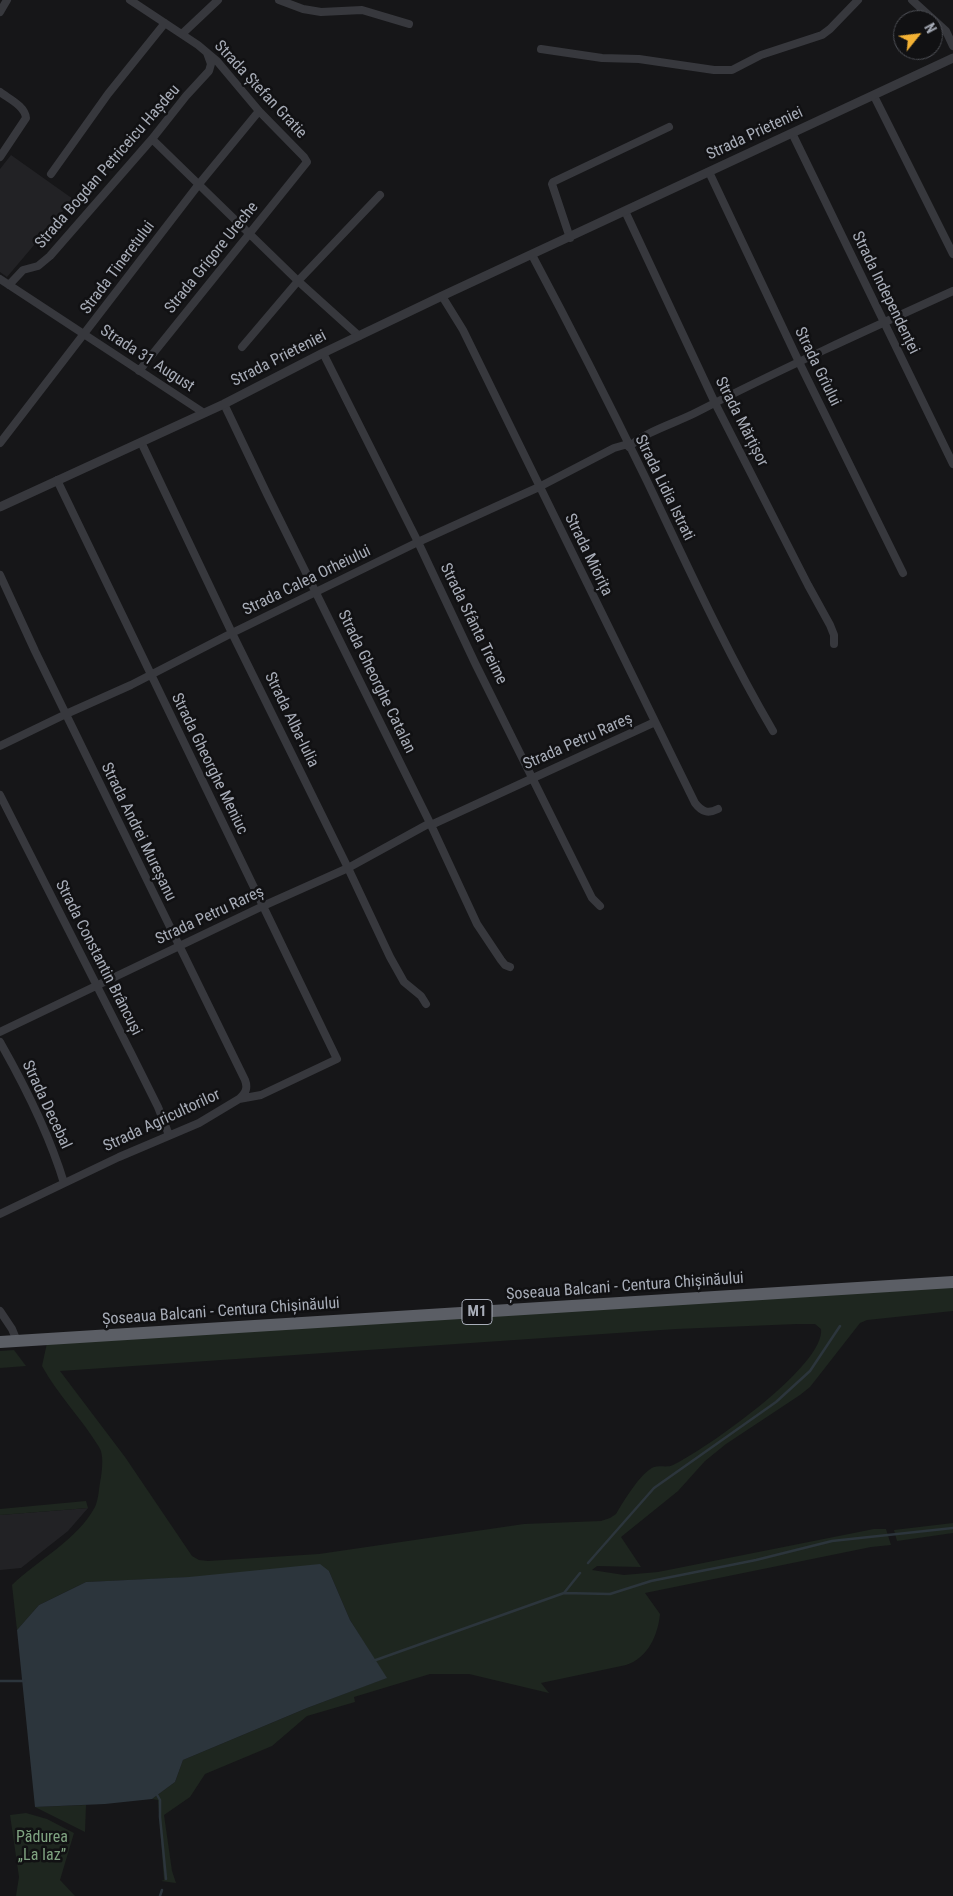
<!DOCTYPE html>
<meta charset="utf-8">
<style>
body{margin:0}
#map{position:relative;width:953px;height:1896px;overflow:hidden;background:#161618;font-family:"Roboto Condensed",sans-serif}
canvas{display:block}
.north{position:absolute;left:893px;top:10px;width:50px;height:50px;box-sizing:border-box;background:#111113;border:1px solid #4d4f55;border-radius:50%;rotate:61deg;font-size:14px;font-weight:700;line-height:20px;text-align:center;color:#a8adb8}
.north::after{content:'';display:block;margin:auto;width:18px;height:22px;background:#f2b134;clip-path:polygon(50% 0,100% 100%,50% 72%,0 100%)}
</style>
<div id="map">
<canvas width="953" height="1896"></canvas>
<div class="north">N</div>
</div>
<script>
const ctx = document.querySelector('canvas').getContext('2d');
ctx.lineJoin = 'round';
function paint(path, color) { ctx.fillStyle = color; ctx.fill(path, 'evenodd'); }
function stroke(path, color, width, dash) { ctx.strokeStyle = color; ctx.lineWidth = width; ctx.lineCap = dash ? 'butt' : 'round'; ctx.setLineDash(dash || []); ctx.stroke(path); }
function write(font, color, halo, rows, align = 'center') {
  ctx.font = font + ' "Roboto Condensed",sans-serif'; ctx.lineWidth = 5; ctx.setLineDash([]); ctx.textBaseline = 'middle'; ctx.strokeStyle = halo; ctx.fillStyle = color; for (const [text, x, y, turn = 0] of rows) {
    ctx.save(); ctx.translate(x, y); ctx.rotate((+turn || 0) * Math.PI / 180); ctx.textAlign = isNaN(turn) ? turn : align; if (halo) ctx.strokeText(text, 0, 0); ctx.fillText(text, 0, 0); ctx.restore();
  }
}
paint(new Path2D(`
 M11,155L73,199L7,277L0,272V169Z
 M88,1508L68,1531L21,1568L0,1570V1515Z`), '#222225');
paint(new Path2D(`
 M953,1286V1311L867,1320L860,1323L810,1387L800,1395L726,1444L705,1461L678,1491L621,1537L641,1567L597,1566L592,1570L624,1575L658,1572L874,1529H886L891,1545L871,1547L645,1593L660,1614C658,1635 648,1658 626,1665L541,1683L549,1693L469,1674H430L354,1697L355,1702L307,1716L272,1746L205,1774L190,1797L164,1815L172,1871L176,1883L161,1881L164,1880L158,1800L152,1799L175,1782L183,1760L307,1708L386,1678L350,1620L329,1571L86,1582L39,1605L17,1630L12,1585C38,1560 78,1539 95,1507C99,1498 99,1486 101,1477C102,1469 104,1454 99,1447C82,1419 58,1395 42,1366L47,1343ZM797,1324H815L821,1329C826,1365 705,1450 673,1465C667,1468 660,1465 654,1467C640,1473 624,1501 616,1514L610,1518L601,1521L524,1524L319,1554L208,1561L199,1560L192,1556L125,1457L60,1371L676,1329Z
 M14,1350L26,1366L0,1368V1351Z
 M86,1501L88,1508L0,1515V1509Z
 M953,1523V1533L897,1541L894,1530Z
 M86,1805L85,1832L35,1807Z
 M26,1813L47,1819L74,1833L60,1880L75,1896H16L19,1877L10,1815Z`), '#1e261f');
paint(new Path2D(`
 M320,1564L329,1571L350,1620L387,1678L307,1708L183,1760L175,1782L152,1799L105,1804L35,1807L17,1630L39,1605L86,1582L189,1577Z`), '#2c353c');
stroke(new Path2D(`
 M588,1563L654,1488L776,1402L810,1371L840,1326
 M564,1593L580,1573
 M373,1661L564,1593L610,1594L651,1581L756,1560L832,1541L953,1528
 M0,1681H24
 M156,1793L160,1800V1817L166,1879
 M160,1896L162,1890`), '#2c353c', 2.5);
stroke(new Path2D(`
 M130,0L198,45L217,61L259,111L304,157L307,162L139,371
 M279,0L303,9L321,12L362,10L409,24
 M912,0L946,31L953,46
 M0,12L7,0
 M182,34L218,0
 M541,49L602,58L639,59L714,70H732L761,55L822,35L830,29L858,0
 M0,92C9,99 25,106 26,118L0,157
 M874,96L953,254
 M792,133L953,464
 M152,139L298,281L359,336
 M709,172L799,362L903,573
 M51,174L108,94L165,23
 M625,211L715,403L808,585L830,625L834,635V644
 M570,238L552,184L553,182L669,127
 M532,255C572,330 610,405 647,481C687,565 726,651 773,731
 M0,279L204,413
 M9,285L23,270L38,266L50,256L152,139L186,96L209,71L211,64L207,53
 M442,296L463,330L695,803C702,812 708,814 718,809
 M242,347L298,281L380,195
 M323,353L418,542L475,663L592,898L600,906
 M224,404L267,494L431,825L477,924L501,960L505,965L510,967
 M141,442L232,633L348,868L390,957L404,982L421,996L426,1004
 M0,443L199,184L259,111
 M629,447C646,431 676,423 697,412C781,369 867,330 953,291
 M0,575L35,651L245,1080C248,1088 246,1093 239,1099
 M0,746L66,714L131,685L232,633L418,542L539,487L614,448L628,444
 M0,795L132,1055L158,1107L169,1135
 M431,825L655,722
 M0,1032L263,906L348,868L430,823
 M0,1042C25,1086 49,1133 64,1183
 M0,1214L119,1157L199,1123L239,1099L261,1095L337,1059L57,480
 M0,1311L12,1329L17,1341`), '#37383d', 8);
stroke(new Path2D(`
 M0,507L224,404L323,353L442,296L953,58`), '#37383d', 9);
stroke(new Path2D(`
 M0,1342L953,1282`), '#5b5e65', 12);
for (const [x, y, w] of [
 [477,1312,30]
]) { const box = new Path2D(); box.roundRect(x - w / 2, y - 12.5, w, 25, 4); ctx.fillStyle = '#111113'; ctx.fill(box); stroke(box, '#a8adb8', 1); }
write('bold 15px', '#a8adb8', null, [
 ["M1",477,1312]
]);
write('16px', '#a8adb8', '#111113', [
 ["Strada Ștefan Gratie",260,90,47],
 ["Strada Prieteniei",755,134,-25],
 ["Strada Bogdan Petriceicu Hașdeu",108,167,-49],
 ["Strada Grigore Ureche",212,258,-51],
 ["Strada Tineretului",118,268,-53],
 ["Strada Independenței",885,293,64],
 ["Strada 31 August",147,359,33],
 ["Strada Prieteniei",279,359,-27],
 ["Strada Grîului",817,367,64],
 ["Strada Mărțișor",741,422,63],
 ["Strada Lidia Istrati",664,488,64],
 ["Strada Miorița",588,555,64],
 ["Strada Calea Orheiului",307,581,-26],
 ["Strada Sfânta Treime",473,624,64],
 ["Strada Gheorghe Catalan",376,682,64],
 ["Strada Alba-Iulia",291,720,64],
 ["Strada Petru Rareș",578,742,-24],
 ["Strada Gheorghe Meniuc",209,764,64],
 ["Strada Andrei Mureșanu",138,832,64],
 ["Strada Petru Rareș",210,916,-25],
 ["Strada Constantin Brâncuși",98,958,63],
 ["Strada Decebal",46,1105,65],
 ["Strada Agricultorilor",162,1121,-25],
 ["Șoseaua Balcani - Centura Chișinăului",625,1287,-4],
 ["Șoseaua Balcani - Centura Chișinăului",221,1312,-4]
]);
write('16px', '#7fa381', '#111113', [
 ["Pădurea",42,1838],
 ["„La Iaz”",42,1856]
]);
</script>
